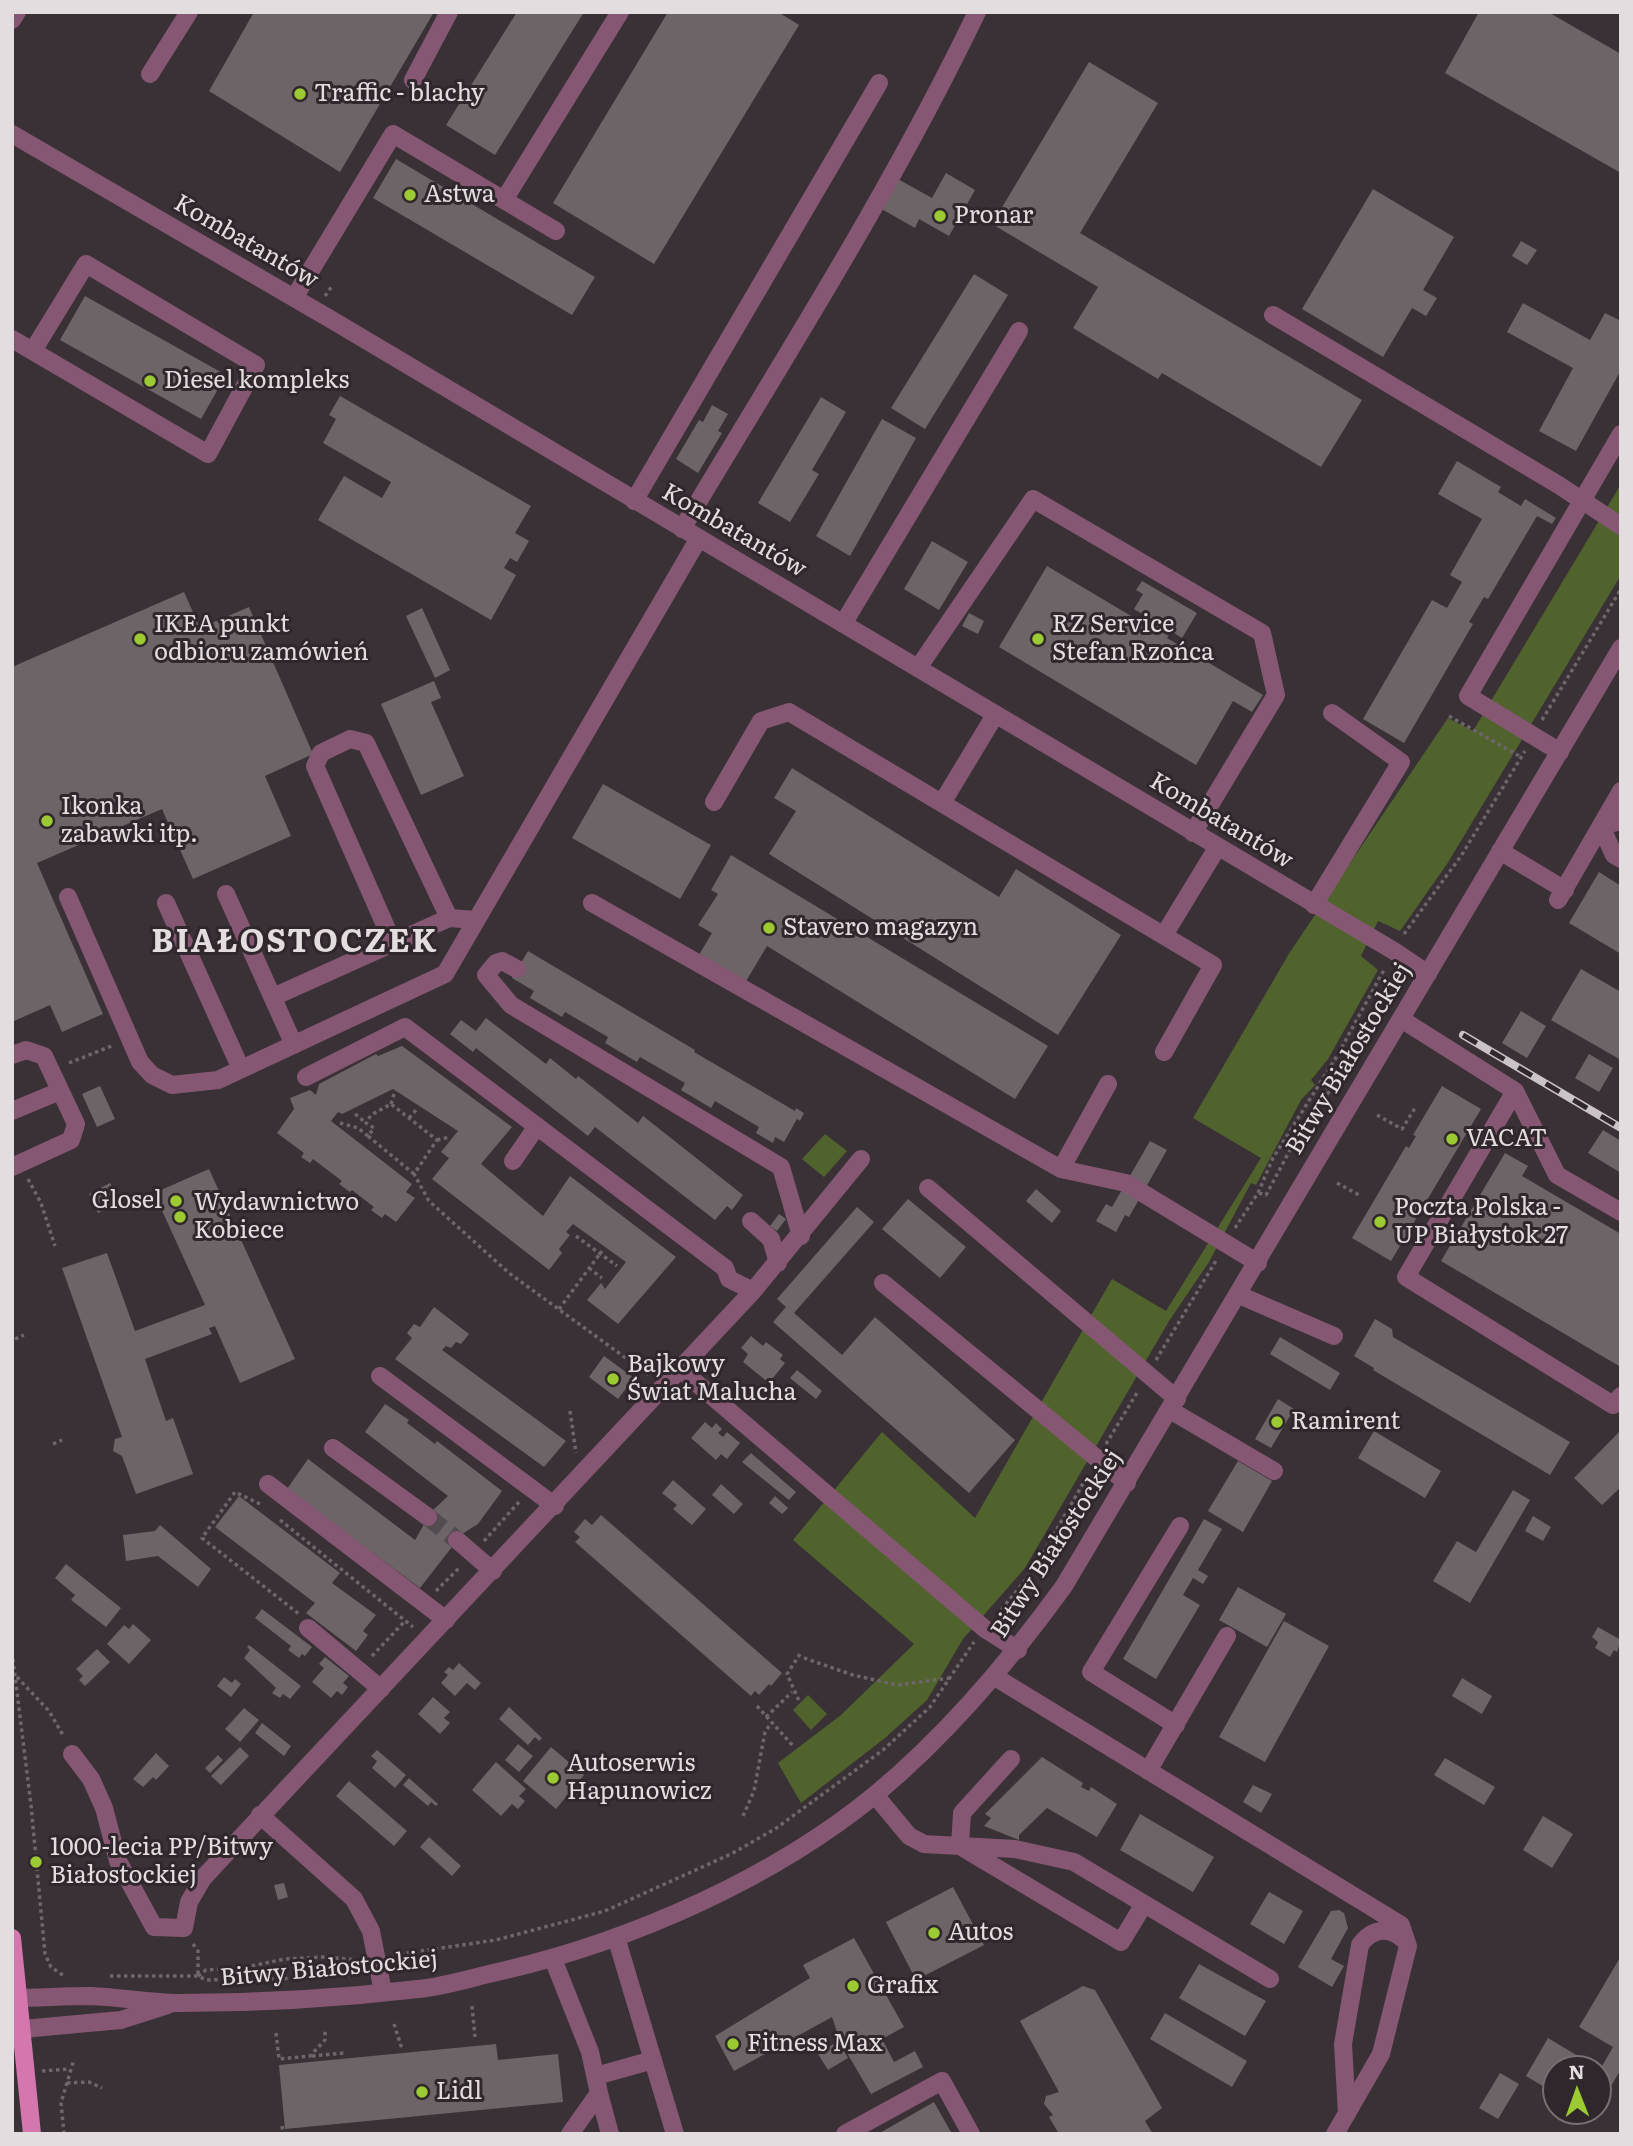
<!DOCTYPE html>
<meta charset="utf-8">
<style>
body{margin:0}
#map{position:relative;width:1633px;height:2146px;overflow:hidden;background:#393135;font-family:Literata,serif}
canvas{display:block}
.frame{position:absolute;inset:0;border:14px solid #e3dde0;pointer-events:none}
.north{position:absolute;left:1542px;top:2055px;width:70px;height:70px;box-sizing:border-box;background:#2f272b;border:2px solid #777073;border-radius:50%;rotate:359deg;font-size:19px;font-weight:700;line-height:28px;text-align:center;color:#e3dde0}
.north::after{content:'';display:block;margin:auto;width:24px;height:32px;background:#9cca32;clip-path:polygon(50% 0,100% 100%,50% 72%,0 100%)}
</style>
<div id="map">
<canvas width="1633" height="2146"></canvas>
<div class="frame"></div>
<div class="north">N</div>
</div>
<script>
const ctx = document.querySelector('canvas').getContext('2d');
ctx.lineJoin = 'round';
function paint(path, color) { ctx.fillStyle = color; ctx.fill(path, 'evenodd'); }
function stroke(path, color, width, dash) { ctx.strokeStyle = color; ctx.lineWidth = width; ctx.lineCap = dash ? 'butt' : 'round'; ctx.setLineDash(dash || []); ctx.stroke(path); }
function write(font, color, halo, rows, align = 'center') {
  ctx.font = font + ' Literata,serif'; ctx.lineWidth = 6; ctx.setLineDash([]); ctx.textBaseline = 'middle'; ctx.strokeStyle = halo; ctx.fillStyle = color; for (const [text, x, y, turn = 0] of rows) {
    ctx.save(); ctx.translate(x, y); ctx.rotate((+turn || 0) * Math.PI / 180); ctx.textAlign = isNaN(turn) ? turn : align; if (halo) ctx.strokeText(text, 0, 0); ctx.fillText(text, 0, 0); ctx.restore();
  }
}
paint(new Path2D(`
 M1621,484V575L1447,864L1400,931L1378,921L1361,956L1378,970L1328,1059L1311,1080L1315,1085L1301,1100L1256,1185L1251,1183L1209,1262L1169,1321L1025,1568L963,1639L927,1700L885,1738L801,1803L778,1763L841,1715L914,1644L793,1540L882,1432L975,1518L1112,1279L1166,1311L1261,1158L1193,1118L1290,952L1448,718L1473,731Z
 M825,1134L847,1151L824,1177L802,1159Z
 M808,1695L827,1714L811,1730L793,1710Z`), '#50632d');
paint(new Path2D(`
 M254,12H434L340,172L209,91Z
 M517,12H584L495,155L446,125Z
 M668,12H778L799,25L654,264L553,203Z
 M1479,12H1548L1621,54V173L1445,73Z
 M1089,62L1158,103L1080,233L1362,400L1321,467L1162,373L1158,379L1073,328L1098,287L992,224Z
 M396,159L595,277L572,315L373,198Z
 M887,173L932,198L946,173L975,190L949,236L919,219L915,228L871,203Z
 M1373,189L1454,237L1423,290L1437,298L1426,316L1412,308L1383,357L1302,309Z
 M1521,241L1537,250L1527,265L1512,256Z
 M974,274L1008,295L925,429L891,408Z
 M85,296L226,375L201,419L60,340Z
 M1523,303L1590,340L1605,313L1621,321V370L1576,451L1539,431L1573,368L1507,332Z
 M340,396L531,506L515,533L529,541L517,562L510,558L504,568L516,575L491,620L318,520L344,476L382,498L391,482L323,443L336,419L329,415Z
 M821,397L846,412L812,470L819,474L790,522L758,503Z
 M712,405L728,414L718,431L722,433L698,473L676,459L699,420L703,422Z
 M882,419L916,438L850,556L816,536Z
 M1457,461L1501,487L1498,492L1521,506L1525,499L1556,518L1552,524L1537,516L1488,599L1484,597L1469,622L1473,624L1404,743L1363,719L1432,600L1447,608L1462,582L1450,575L1482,519L1438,494Z
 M932,541L968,562L939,610L904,589Z
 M1047,566L1153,629L1157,623L1134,609L1143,594L1136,590L1142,581L1197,613L1182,638L1171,631L1167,638L1263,695L1252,712L1233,701L1196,765L999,647Z
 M184,592L200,628L249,607L313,754L265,776L291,836L193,879L162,809L37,863L103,1014L62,1032L50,1005L12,1022V667Z
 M422,608L450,670L435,678L406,616Z
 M969,613L984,621L978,634L962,626Z
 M434,681L441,698L431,702L464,776L421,795L381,704Z
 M792,768L999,897L1016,869L1121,935L1058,1035L769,854L796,811L774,798Z
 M603,784L711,845L680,899L572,838Z
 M731,855L1048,1046L1015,1099L767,946L742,988L696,960L712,933L698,925L718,894L711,890Z
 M1599,872L1621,886V954L1569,923Z
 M528,951L695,1050L694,1052L795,1111L796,1108L804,1113L800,1121L797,1119L784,1142L775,1137L773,1143L756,1133L759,1127L715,1101L711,1108L681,1090L685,1083L640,1057L637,1062L605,1043L608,1037L565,1012L562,1017L530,998L534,991L512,978Z
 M1581,969L1621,992V1060L1551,1020Z
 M1521,1011L1546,1026L1527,1058L1502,1043Z
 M486,1018L546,1064L550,1058L576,1079L578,1076L638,1123L643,1116L743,1195L732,1210L727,1206L715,1220L595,1127L588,1136L476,1048L473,1052L450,1034L461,1020L476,1031Z
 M402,1046L512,1127L481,1164L543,1216L570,1176L676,1257L618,1324L587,1300L601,1283L605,1289L626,1262L573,1224L566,1232L570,1235L559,1249L562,1253L549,1270L432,1179L449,1158L441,1152L458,1131L393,1089L342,1114L338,1112L331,1121L412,1184L406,1192L415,1198L396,1222L385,1214L382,1218L371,1210L374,1207L352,1190L350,1192L339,1184L342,1181L313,1159L310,1163L301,1157L304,1153L277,1133L294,1109L290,1098L310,1090L316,1095L319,1084L376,1054L378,1056Z
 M1589,1054L1613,1068L1599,1092L1575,1078Z
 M100,1086L115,1119L97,1127L82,1094Z
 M1442,1086L1481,1109L1391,1261L1352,1238L1406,1146L1409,1148L1416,1136L1413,1135Z
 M1603,1130L1621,1141V1173L1588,1153Z
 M1150,1141L1167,1150L1129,1217L1125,1215L1116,1232L1096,1221L1106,1204L1112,1207Z
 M1505,1153L1528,1166L1522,1176L1621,1234L1619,1366L1441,1261Z
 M209,1169L295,1359L240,1383L215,1326L209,1328L212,1334L145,1359L166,1421L173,1418L193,1474L136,1494L122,1456L113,1451L115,1439L122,1437L62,1268L107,1253L135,1331L205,1305L154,1193Z
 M110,1183L120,1202L98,1213L89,1194Z
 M1036,1189L1061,1211L1052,1223L1026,1201Z
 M908,1199L966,1247L940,1278L882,1229Z
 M857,1207L874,1222L794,1313L842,1355L875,1317L1015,1440L969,1493L773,1322L786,1307L777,1299Z
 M779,1214L786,1219L777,1231L770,1226Z
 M434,1307L469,1334L461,1344L456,1342L451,1348L446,1346L442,1350L566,1441L544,1467L395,1359L412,1338L407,1333L414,1324L420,1327Z
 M1375,1319L1392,1329L1393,1337L1570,1442L1550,1475L1373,1370L1374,1368L1354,1356Z
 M751,1336L763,1346L766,1342L783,1355L780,1359L785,1363L769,1383L743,1362L748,1354L741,1348Z
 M1280,1337L1340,1373L1330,1390L1270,1354Z
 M604,1356L634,1378L618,1399L589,1377Z
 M797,1370L822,1391L816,1399L790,1378Z
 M1278,1399L1294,1409L1271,1448L1255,1439Z
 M385,1404L409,1420L407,1423L435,1444L437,1441L502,1491L478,1524L462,1534L420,1588L287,1489L308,1459L415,1540L431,1512L441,1519L432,1511L448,1496L365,1432Z
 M705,1422L712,1428L716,1423L722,1429L718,1433L723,1437L727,1432L740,1443L727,1459L721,1454L716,1460L691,1438Z
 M1621,1430V1487L1602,1505L1574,1478Z
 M1374,1431L1441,1471L1425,1498L1358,1458Z
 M751,1453L796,1492L789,1500L742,1462Z
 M1238,1461L1272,1481L1243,1532L1208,1511Z
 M673,1480L706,1509L692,1525L673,1509L677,1505L662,1493Z
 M721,1484L743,1504L734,1514L712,1495Z
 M1513,1490L1530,1500L1470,1603L1433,1581L1457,1541L1476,1552Z
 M239,1496L340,1573L332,1583L376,1615L363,1631L368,1635L356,1651L306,1613L315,1603L215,1527Z
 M775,1496L788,1508L782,1514L769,1503Z
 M601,1515L782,1673L771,1686L769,1684L759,1695L755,1691L751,1696L575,1542L580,1537L574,1532L585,1519L592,1525Z
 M1533,1516L1551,1527L1543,1541L1525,1531Z
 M1204,1519L1222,1529L1198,1570L1208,1576L1203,1584L1193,1578L1183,1595L1200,1605L1156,1679L1123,1659Z
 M160,1525L211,1569L198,1587L158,1556L126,1561L123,1535L155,1531Z
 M66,1564L121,1608L106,1627L71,1600L75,1595L55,1578Z
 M1238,1587L1286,1614L1267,1647L1219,1620Z
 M262,1609L312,1647L305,1656L302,1654L299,1658L288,1650L291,1646L255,1618Z
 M1284,1621L1329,1646L1265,1762L1219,1737Z
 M133,1624L151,1640L129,1664L107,1644L124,1625L129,1629Z
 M1598,1627L1621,1640L1617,1652L1614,1650L1610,1657L1595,1648L1598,1642L1592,1637Z
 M249,1645L301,1686L290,1699L283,1694L280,1698L272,1693L276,1688L244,1658L250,1650L247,1647Z
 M97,1649L110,1662L85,1686L79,1680L83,1676L76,1669Z
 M325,1657L349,1676L343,1683L348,1687L342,1695L337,1691L331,1698L312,1682L324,1668L319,1664Z
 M459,1663L481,1683L475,1690L467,1683L455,1696L441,1683L448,1675L444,1672L449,1667L453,1670Z
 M224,1677L232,1683L235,1679L241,1684L231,1697L217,1686Z
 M1462,1678L1492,1696L1482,1714L1452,1696Z
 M433,1697L450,1712L444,1718L450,1723L440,1734L418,1714Z
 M509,1707L542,1738L539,1741L535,1737L528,1745L499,1719Z
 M244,1708L259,1720L240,1742L225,1729Z
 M262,1723L291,1746L284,1756L255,1733Z
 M518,1744L533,1756L519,1772L505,1760Z
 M240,1747L249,1756L221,1785L211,1776Z
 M551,1747L584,1775L556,1809L523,1781Z
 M377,1750L406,1775L395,1788L372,1768L377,1761L371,1756Z
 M156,1753L169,1766L156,1780L153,1777L143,1787L133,1779Z
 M218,1755L223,1760L210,1773L205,1768Z
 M1042,1757L1083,1783L1081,1787L1089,1791L1091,1787L1117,1804L1097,1837L1047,1808L1019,1835V1840L984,1826L991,1818L985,1814Z
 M1445,1758L1495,1787L1484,1805L1434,1775Z
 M496,1762L526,1789L519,1796L525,1801L518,1809L512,1804L501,1816L472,1790Z
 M409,1778L438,1804L436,1806L431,1802L428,1806L403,1785Z
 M349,1781L407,1831L394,1846L336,1796Z
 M1253,1785L1272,1794L1261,1813L1243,1802Z
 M1140,1814L1214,1857L1193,1892L1120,1850Z
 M1543,1816L1573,1834L1552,1868L1523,1850Z
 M429,1837L461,1866L452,1876L420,1847Z
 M284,1883L288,1897L278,1900L274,1885Z
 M953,1887L984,1945L916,1980L886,1922Z
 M1269,1892L1303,1911L1284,1944L1250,1924Z
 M1339,1910L1344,1913L1348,1928L1331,1959L1344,1966L1332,1987L1298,1967L1331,1911Z
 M854,1938L904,2027L882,2039L894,2062L915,2051L923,2067L871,2094L840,2041L832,2017L734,2071L715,2036L810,1978L803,1965Z
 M1621,1956V2069L1610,2088L1598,2081V2073L1613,2047L1579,2027Z
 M1199,1964L1266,2001L1245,2036L1179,1998Z
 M1083,1986L1095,1990L1162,2108L1145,2121L1153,2134H1059L1049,2117L1053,2115L1044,2104L1046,2096L1059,2092L1020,2021Z
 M1165,2013L1247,2061L1232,2087L1150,2039Z
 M1548,2038L1583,2059L1577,2069H1556V2094L1526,2076Z
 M838,2041L848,2058L828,2070L818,2054Z
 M496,2044L498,2060L558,2054L563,2102L285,2129L279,2065Z
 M1500,2073L1519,2084L1498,2119L1479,2108Z
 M934,2102L952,2134H878Z`), '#6d6468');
stroke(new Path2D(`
 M428,1517L457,1540`), '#524b4f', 18, [18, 9]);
stroke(new Path2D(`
 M325,296L332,286
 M1449,716L1521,757
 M1542,720L1621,589
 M1404,934L1461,856L1525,751
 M69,1063L114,1045
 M391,1104L394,1094
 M355,1114L366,1123
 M1377,1115L1402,1129L1415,1108
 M409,1118L417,1109
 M340,1123L358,1128L368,1136
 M437,1140L450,1137
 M414,1174L368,1136L374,1128L366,1123L371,1115L391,1104L437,1140L414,1174L429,1201L509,1273L649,1375
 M28,1179L41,1203L55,1246
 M1337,1183L1361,1196
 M1259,1193L1266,1195L1312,1109L1330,1091L1321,1081
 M1235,1228L1258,1193L1273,1158L1337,1056L1385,968
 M576,1236L617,1266
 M589,1268L602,1278
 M559,1309L602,1251
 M15,1339L24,1335
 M1156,1360L1217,1259
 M570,1411L576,1453
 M53,1444L62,1440
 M1106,1444L1138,1391
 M260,1504L235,1492L202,1538L299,1614
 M280,1520L413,1627
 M484,1541L519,1502
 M436,1591L460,1567
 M997,1615L1032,1572L1088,1475
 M12,1652L31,1805L45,1954L51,1967L64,1976
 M800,1654L787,1674L800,1703
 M372,1656L405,1621
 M804,1658L853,1675L897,1685L950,1678
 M17,1677L49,1711L64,1737
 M757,1706L794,1747
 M766,1717L792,1692
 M743,1816L754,1791L765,1732L771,1723
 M193,1944L198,1951V1976
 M393,1955L496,1940L605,1911L731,1854L775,1829L883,1750L930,1707L974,1642
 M110,1976H198L206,1980L308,1978
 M198,1976L206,1970L246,1967L285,1959L324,1957L358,1960
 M347,1976L359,1965
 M472,2006L475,2037
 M394,2024L402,2049
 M276,2033L279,2059L310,2056L325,2040V2031
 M312,2056L344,2053
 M42,2071L69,2069
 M67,2083L89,2082L102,2088
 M282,2126L283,2132
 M64,2134L61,2103L74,2059`), '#6d666a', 3.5, [3.5, 3.5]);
stroke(new Path2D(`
 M12,20L17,12
 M150,74L189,12
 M413,80L449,12
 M12,134L332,320L1394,951L1428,974
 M504,200L620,12
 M294,298L393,134L556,231
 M1273,315L1557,484L1621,526
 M12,339L208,454L256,365L86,264L34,349
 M634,501L879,83
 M682,529C784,358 891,191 977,12
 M843,624L1019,331
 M918,668L1033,499L1262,633L1276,695L1193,833
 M1560,752L1468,696L1621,434
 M714,802L761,721L789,712L1213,965L1164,1052
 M942,803L995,715
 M1621,821L1601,826L1614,855L1621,859
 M1500,851L1565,890
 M226,894L294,1045
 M68,897L140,1062L152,1075L172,1085L218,1080L445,974L699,538
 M1558,900L1621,791
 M166,903L241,1069
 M592,903L1061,1169L1126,1183L1258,1263
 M1314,905L1401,762L1332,713
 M1164,935L1217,848
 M393,943L315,766L321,753L350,739L366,743L449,918
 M517,969L502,961L496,963L486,975L511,1005L781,1167L801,1236
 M273,997L449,918L476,920
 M1401,1019L1515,1091L1557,1175L1621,1212
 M12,1055L26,1050L44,1056L76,1124L71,1140L12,1167
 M306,1077L405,1027L725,1268L729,1279L753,1291
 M1515,1091L1406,1277L1613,1405L1621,1396
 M12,1111L60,1091
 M513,1161L537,1126
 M1061,1169L1108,1084
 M928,1188L1177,1399
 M751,1221L771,1239L778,1263
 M883,1283L1127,1483
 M1239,1295L1334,1336
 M680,1369L985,1629L1018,1650
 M380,1376L555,1506
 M1170,1410L1274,1471
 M333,1448L428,1517
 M268,1484L446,1620
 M457,1540L493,1571
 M308,1628L381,1689
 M995,1677L1401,1925L1408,1946L1381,2054L1335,2134
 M1176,1725L1091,1672L1180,1526
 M72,1754L91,1779L104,1808L118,1861L154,1927L184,1928L189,1902L203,1878L753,1291L861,1159
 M1011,1759L962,1813L960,1846L1121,1942L1144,1904
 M1148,1771L1227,1636
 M875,1795L909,1836L924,1844L1015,1849L1074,1862L1270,1979
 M260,1815L354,1899L371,1931L383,1992
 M616,1937L675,2134
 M553,1959L590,2052L599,2093L570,2134
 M12,1998C38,1998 64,1996 90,1996C120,1997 150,2003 179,2003C257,2003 342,1998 418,1989C448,1986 477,1976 506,1970C633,1940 774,1878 876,1794C948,1734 1009,1662 1064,1586L1621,648
 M12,2030L121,2020L168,2005
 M596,2076L653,2060
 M599,2093L610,2134
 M1347,2114L1343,2044L1360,1945C1372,1928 1390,1926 1404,1940
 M845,2134L942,2081L971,2134`), '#855772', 18);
stroke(new Path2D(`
 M12,1938L32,2134`), '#d477af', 18);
const rail = new Path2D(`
 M1463,1035L1621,1128`);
stroke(rail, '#cac3c7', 8);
stroke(rail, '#2f272b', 5, [16]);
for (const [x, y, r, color] of [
 [300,94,7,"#9cca32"],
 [410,195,7,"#9cca32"],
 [940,216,7,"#9cca32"],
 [150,381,7,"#9cca32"],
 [140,639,7,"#9cca32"],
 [1038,639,7,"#9cca32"],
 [47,821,7,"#9cca32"],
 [769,928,7,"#9cca32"],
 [1452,1139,7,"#9cca32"],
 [176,1201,7,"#9cca32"],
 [180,1217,7,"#9cca32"],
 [1380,1222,7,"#9cca32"],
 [613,1379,7,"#9cca32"],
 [1277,1422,7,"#9cca32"],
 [553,1778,7,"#9cca32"],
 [36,1862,7,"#9cca32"],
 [934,1933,7,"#9cca32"],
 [853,1986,7,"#9cca32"],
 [733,2044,7,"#9cca32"],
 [422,2092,7,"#9cca32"]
]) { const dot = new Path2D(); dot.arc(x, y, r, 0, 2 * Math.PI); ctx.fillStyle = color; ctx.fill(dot); stroke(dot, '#2f272b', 2.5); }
write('24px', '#e3dde0', '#2f272b', [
 ["Traffic - blachy",314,94],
 ["Astwa",424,195],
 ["Pronar",954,216],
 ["Diesel kompleks",164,381],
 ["IKEA punkt",154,625],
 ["odbioru zamówień",154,653],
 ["RZ Service",1052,625],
 ["Stefan Rzońca",1052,653],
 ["Ikonka",61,807],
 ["zabawki itp.",61,835],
 ["Stavero magazyn",783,928],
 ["VACAT",1466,1139],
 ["Glosel",162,1201,"right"],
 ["Wydawnictwo",194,1203],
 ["Kobiece",194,1231],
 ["Poczta Polska -",1394,1208],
 ["UP Białystok 27",1394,1236],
 ["Bajkowy",627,1365],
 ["Świat Malucha",627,1393],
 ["Ramirent",1291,1422],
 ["Autoserwis",567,1764],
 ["Hapunowicz",567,1792],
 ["1000-lecia PP/Bitwy",50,1848],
 ["Białostockiej",50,1876],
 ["Autos",948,1933],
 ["Grafix",867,1986],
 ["Fitness Max",747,2044],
 ["Lidl",436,2092]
], 'left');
write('24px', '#e3dde0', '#2f272b', [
 ["Kombatantów",246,242,30],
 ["Kombatantów",734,531,30],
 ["Kombatantów",1221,821,31],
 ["Bitwy Białostockiej",1349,1059,-59],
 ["Bitwy Białostockiej",1057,1544,-57],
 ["Bitwy Białostockiej",329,1969,-5]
]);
ctx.letterSpacing = '2px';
write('bold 32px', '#e3dde0', '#2f272b', [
 ["BIAŁOSTOCZEK",295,943]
]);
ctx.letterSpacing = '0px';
</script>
